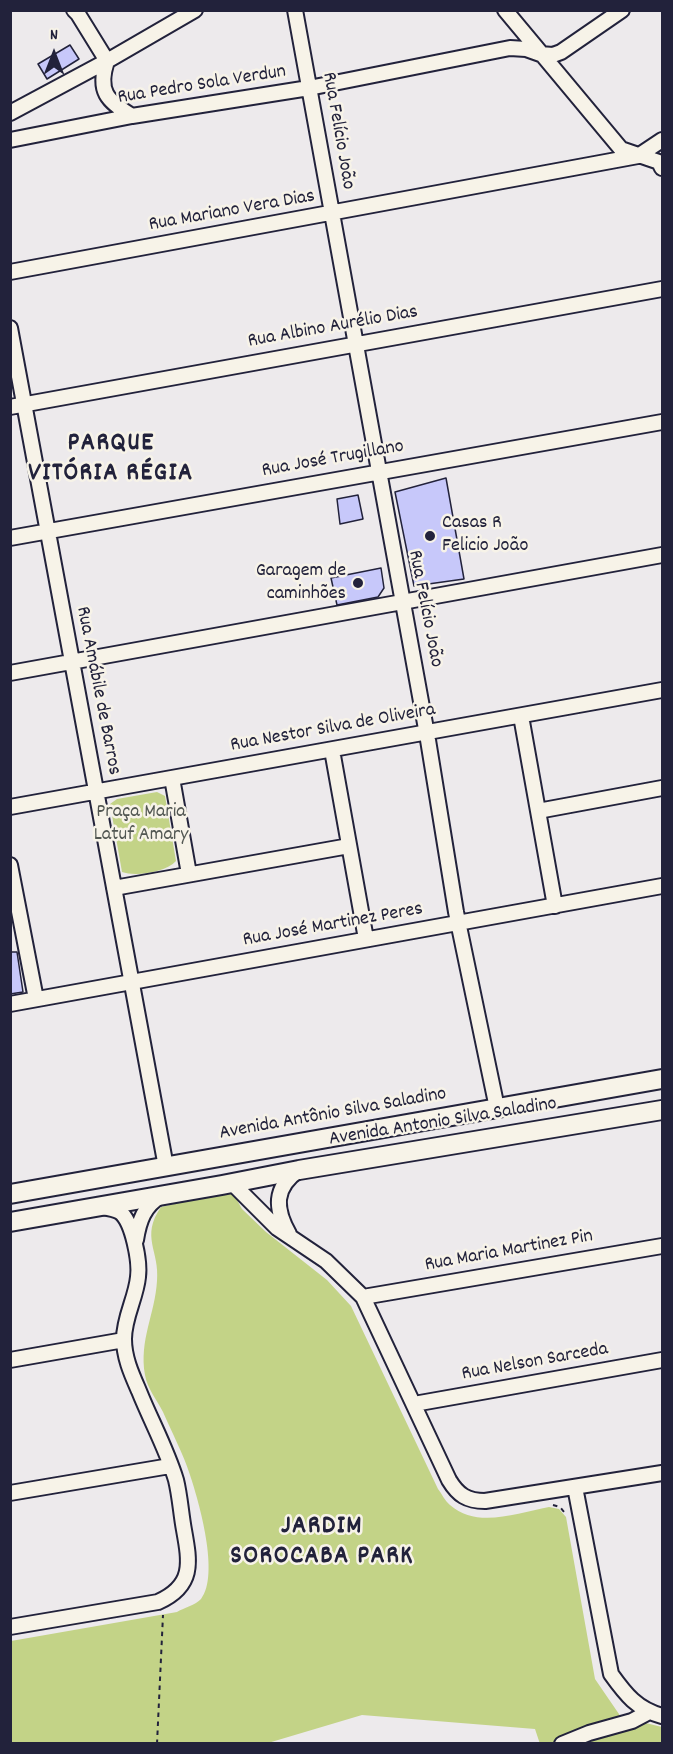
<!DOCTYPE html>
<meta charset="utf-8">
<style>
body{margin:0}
#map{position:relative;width:673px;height:1754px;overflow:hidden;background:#edeaec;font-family:Dekko,sans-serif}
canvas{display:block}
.frame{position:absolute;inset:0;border:12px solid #22223b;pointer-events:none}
.north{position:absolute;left:24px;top:24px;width:60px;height:60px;-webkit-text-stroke:4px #f7f3e8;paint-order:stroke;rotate:0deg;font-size:16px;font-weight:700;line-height:24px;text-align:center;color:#22223b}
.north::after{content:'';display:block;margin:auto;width:21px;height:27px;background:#22223b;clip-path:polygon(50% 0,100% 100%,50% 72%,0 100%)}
</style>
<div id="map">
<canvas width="673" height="1754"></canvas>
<div class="frame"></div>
<div class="north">N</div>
</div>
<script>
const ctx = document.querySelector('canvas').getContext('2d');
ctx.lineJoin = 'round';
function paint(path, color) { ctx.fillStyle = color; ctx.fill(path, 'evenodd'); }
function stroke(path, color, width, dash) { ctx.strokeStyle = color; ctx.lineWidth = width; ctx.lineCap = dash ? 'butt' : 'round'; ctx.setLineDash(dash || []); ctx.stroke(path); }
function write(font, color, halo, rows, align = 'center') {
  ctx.font = font + ' Dekko,sans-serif'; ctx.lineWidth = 5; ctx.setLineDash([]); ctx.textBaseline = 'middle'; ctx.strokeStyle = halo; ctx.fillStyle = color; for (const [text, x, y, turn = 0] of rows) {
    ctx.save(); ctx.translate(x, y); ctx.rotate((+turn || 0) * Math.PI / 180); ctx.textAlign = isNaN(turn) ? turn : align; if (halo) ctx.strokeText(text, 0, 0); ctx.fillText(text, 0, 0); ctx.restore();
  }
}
paint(new Path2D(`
 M157,792L165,796L176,861C166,872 136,877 122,872L110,804L117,799Z
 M229,1191L233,1193L242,1209L266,1232L327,1280L351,1306L438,1489C442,1494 445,1501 450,1505C477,1529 517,1513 549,1507L559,1509L566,1517L595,1679L621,1717L662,1727V1743L540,1744L535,1729L362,1715L268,1743L11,1744V1641L177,1612C183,1608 196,1605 201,1599C220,1575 199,1502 190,1475C183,1453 172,1433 163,1412C157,1400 147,1388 145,1375C139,1340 155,1314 157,1281C160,1251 140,1237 161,1207Z`), '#c3d387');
const building = new Path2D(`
 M70,45L79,59L47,79L38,64Z
 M446,478L464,579L414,586L395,492Z
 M358,495L363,519L340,524L337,499Z
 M381,568L384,588L378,597L337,605L331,578Z
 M10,952H17L23,992L10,994Z`);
paint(building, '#c7c8fa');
stroke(building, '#22223b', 1.5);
const minor = new Path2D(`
 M74,10L78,14L107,61C97,91 107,101 132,116
 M295,10L428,740L456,912L497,1108
 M505,10L621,149L659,162L662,168
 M10,113L107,61L195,10
 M10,140L132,116L309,88L510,48L526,49L540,54L553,55L561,52L622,10
 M10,272L638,156L662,140
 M10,328L166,1167
 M10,407L662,289
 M10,538L662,422
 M10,673L662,555
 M521,716L555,906
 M332,750L366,939
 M172,778L189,874
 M10,807L662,690
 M538,811L662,788
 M10,865L36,999
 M114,888L349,846
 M10,1004L662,886
 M232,1183L277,1228L326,1261L363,1297L449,1480C458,1495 467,1501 485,1501L662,1473
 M289,1234C275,1209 273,1188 299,1170
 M136,1240C139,1221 144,1206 161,1196
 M363,1297L662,1246
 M10,1360L124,1340
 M414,1404L662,1360
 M575,1487L611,1674C626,1695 637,1709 662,1716
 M10,1493L170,1466
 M10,1627L158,1602C194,1586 190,1563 184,1530C181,1514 180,1496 176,1480C167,1450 151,1421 139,1391C132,1375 124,1358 124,1339C124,1317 136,1298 138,1277C140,1262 133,1222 120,1212C115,1209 109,1208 103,1207
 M562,1744L589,1733L632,1721L649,1712`);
const secondary = new Path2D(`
 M10,1194L662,1079
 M10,1222L222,1185L299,1170L662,1110`);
stroke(minor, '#22223b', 18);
stroke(secondary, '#22223b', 22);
stroke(new Path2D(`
 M553,1505L560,1507L565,1513
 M157,1744L163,1615`), '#22223b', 2, [4.5, 4.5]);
stroke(minor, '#f7f3e8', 14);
stroke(secondary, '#f7f3e8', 18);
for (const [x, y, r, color] of [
 [430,536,6,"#22223b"],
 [358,583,6,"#22223b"]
]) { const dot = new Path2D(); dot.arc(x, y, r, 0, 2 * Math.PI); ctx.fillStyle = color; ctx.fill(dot); stroke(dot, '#f7f3e8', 2); }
write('20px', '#22223b', '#f7f3e8', [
 ["Rua Pedro Sola Verdun",202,86,-9],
 ["Rua Felício João",337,131,80],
 ["Rua Mariano Vera Dias",232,212,-10],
 ["Rua Albino Aurélio Dias",333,328,-10],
 ["Rua José Trugillano",333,460,-10],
 ["Rua Felício João",424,609,79],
 ["Rua Amábile de Barros",97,691,79],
 ["Rua Nestor Silva de Oliveira",333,729,-10],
 ["Rua José Martinez Peres",333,926,-10],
 ["Avenida Antônio Silva Saladino",333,1115,-10],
 ["Avenida Antonio Silva Saladino",443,1123,-9],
 ["Rua Maria Martinez Pin",509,1252,-10],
 ["Rua Nelson Sarceda",535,1363,-10]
]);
write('20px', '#22223b', '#f7f3e8', [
 ["Casas R",442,524],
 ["Felicio João",442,547],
 ["Garagem de",346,572,"right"],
 ["caminhões",346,595,"right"]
], 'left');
write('20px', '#525752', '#f7f3e8', [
 ["Praça Maria",141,813],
 ["Latuf Amary",141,836]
]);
ctx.letterSpacing = '1.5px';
write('bold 26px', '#22223b', '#f7f3e8', [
 ["PARQUE",111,445],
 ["VITÓRIA RÉGIA",111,475],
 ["JARDIM",322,1528],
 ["SOROCABA PARK",322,1558]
]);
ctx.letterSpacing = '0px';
</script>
